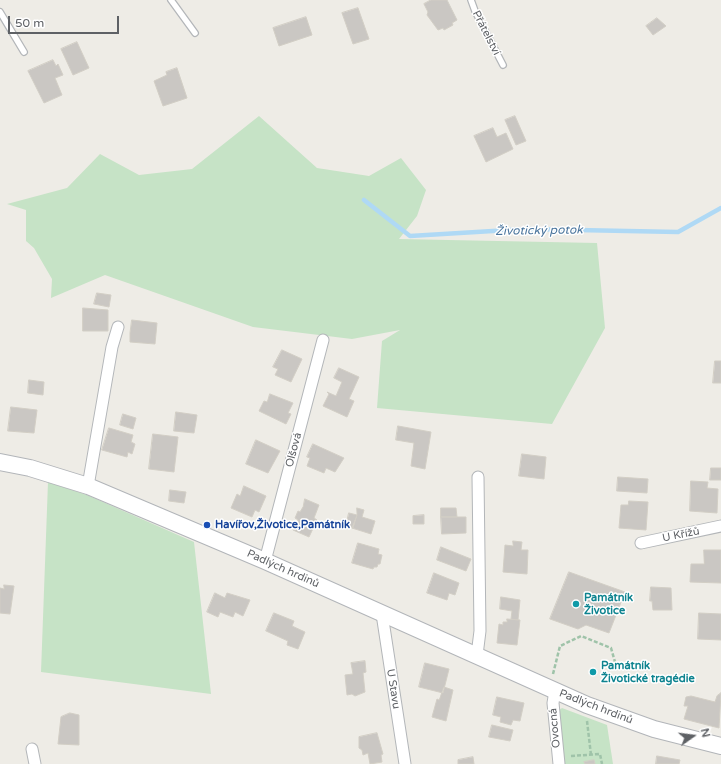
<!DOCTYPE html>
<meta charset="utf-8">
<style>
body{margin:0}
#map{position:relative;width:721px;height:764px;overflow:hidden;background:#eeece6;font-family:"Varela Round",sans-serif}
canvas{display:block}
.north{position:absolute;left:673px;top:716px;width:40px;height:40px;-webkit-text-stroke:3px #fff;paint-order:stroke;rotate:76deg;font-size:11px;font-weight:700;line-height:16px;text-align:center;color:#5e6165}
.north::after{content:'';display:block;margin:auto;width:14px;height:18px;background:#5e6165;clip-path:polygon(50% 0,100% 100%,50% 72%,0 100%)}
.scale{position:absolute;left:8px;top:16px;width:111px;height:18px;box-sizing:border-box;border:2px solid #5e6165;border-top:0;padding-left:5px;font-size:12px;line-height:14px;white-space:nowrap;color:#5e6165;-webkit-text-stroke:3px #fff;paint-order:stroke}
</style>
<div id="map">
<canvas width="721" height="764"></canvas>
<div class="north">N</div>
<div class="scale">50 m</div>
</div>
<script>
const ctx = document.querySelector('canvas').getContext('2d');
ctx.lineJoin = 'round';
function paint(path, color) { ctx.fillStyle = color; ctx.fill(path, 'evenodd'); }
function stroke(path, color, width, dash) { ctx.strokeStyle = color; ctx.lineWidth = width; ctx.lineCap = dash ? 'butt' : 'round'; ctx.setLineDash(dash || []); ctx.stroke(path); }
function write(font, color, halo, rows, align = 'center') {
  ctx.font = font + ' "Varela Round",sans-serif'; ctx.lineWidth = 3; ctx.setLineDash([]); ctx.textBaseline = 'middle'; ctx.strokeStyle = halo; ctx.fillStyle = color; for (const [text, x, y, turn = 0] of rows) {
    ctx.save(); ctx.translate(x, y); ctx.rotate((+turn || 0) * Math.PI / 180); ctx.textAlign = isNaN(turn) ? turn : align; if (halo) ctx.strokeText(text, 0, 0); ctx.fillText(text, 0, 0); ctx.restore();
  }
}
paint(new Path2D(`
 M259,116L317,168L369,176L401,158L426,190L417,216L399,239L597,243L605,328L552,424L377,408L382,341L400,330L352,339L253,327L105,275L51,298L52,279L34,248L26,241V210L7,204L67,188L100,154L139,175L192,169Z
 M48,482L87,495L194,542L211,694L41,672Z
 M562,708L607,725L613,764H565L558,711Z`), '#c6e3c6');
stroke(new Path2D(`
 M364,200L410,236L526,229L678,232L721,208`), '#afd9f5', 4.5);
const building = new Path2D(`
 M431,0H447L457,20L452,23L453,25L444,30L443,28L438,30L427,15L428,12L424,4Z
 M358,8L369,39L353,44L342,13Z
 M306,17L312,35L279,46L273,28Z
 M657,18L666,26L653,35L646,26Z
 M77,42L89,68L73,75L61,49Z
 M53,60L56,66L58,64L63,75L55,78L62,95L44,103L28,71Z
 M177,68L187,98L163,106L154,81L167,75L166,72Z
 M515,116L526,141L516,145L505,120Z
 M493,128L497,137L506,133L513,149L486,162L474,136Z
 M97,293L111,295L109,307L94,304Z
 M83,308L108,310V331H83Z
 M132,320L157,323L155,344L130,342V333Z
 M282,350L302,359L291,382L275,375L278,369L273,367Z
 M715,361H721V383H713Z
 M339,368L359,377L349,399L354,401L347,417L323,406L329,394L327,392L336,396L342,382L334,378Z
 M29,380L44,382L43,395L28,393Z
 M270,394L293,403L288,413L291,414L286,424L259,411L264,401L267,402Z
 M11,407L37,410L34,433L8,431Z
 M176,412L197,415L194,433L174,431Z
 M123,414L136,418L133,429L120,425Z
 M398,426L431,432L425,469L411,466L414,443L396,440Z
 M109,428L133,435L131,442L135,444L132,454L128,452L127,457L102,450Z
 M153,434L178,437L174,472L149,469Z
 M256,440L280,451L268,473L246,464Z
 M313,444L344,458L335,472L326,468L324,473L307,466L310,458L307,457Z
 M522,454L546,457L544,479L519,476Z
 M711,468H721V480H710Z
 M618,477L648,479L647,493L617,491Z
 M691,481L708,482L707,488L718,489L717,513L690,511Z
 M244,486L266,496L259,512L255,510L252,517L231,508L237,494L240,496Z
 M170,490L186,492L184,503L169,501Z
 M305,499L319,505L314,518L317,520L309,537L293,530L298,520L295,518L298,511L300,512L303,507Z
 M629,501L648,502L646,530L619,528L621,505H628Z
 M357,508L364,510L362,517L375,521L371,534L352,528L357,515Z
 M441,508H456L457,517H441Z
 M349,513L357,515L353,528L346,526Z
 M424,515V524H413V516Z
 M441,517H466V533L442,534Z
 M513,541L522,542L521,550H528L527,574L503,572L505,545L513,546Z
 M358,543L379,549L378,554L382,555L380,564H378L377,567H374L373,569L352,563Z
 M441,547L471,559L466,571L437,560Z
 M704,550H721V583L690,582L691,564H704Z
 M569,572L625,592L609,633L586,625L578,629L550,619Z
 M434,573L459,583L455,595L449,593L447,600L427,593Z
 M4,585L14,586L10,614L0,613V588L4,589Z
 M651,587L671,588L672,610H653L652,601H650Z
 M215,593L225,598L227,593L250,600L243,616L235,612L233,617L220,612L218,617L207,612Z
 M501,597L520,600L518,620L511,619L512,611L500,609Z
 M274,613L294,621L292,626L305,632L298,649L287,645L288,641L266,631Z
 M699,613L721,614V640L698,639Z
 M507,619L520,620L517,645L497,643L499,624L503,625V622H507Z
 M365,661L366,672L363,673L365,692L355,696L352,694L347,695L345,675L353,674L351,663Z
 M425,663L449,669L443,693L419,687Z
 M444,687L453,690L446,721L432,717L437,699L439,700Z
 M721,693L719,728L684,719L688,706H684L686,697L691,696L715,702L717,696Z
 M497,697L524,703L520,721L513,720L511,725L500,722L501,717L493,715Z
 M70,713L79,715V745L58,744L61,717Z
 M492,725L513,730L510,741L489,737Z
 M377,733L383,754L381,755L382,762L370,764L368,753L363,755L362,750L359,748V737Z
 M657,756L680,760L679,764H656Z
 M473,757L474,764H458V760Z
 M594,760L595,764H585L584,762Z`);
paint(building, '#cac7c3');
stroke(building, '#d2cec5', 1);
const lane = new Path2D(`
 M171,0L195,33
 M471,0L475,11L503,65
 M0,12L24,52`);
const street = new Path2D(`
 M88,486L112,347L118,327
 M641,543L721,526
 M265,561L323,340
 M382,614L405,764
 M477,655L480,631L478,477
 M555,691L553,703L559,764
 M32,749L35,764`);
const secondary = new Path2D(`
 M0,462L30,468L88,486L265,561L587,705L654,729L721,746`);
stroke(lane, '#b3b6b9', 8);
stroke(street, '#b3b6b9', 13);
stroke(secondary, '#b2b5b9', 18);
stroke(new Path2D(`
 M553,674L560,646L581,636L611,648L615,662
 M587,721L591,755
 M571,756L600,754L602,764`), '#9fc3a9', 2.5, [4, 2]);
stroke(lane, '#fff', 5.5);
stroke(street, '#fff', 11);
stroke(secondary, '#fff', 16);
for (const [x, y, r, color] of [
 [207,525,4,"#1a4fb4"],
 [576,604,4,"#0f9aa8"],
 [593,672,4,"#0f9aa8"]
]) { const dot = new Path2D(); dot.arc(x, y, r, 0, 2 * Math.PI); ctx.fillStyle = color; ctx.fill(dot); stroke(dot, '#fff', 1.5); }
write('11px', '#5e6165', '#fff', [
 ["Přátelství",486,33,63],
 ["Olšová",294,450,-75],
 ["U Křížů",681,535,-11],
 ["Padlých hrdinů",283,569,24],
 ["U Stavu",393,689,81],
 ["Padlých hrdinů",596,707,21],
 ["Ovocná",555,728,-95]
]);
write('bold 11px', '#164399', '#fff', [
 ["Havířov,Životice,Památník",215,525]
], 'left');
write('bold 11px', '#0d838f', '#fff', [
 ["Památník",584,598],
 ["Životice",584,611],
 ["Památník",601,666],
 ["Životické tragédie",601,679]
], 'left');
write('italic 12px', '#4a759d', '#fff', [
 ["Životický potok",539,231,-1]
]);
</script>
